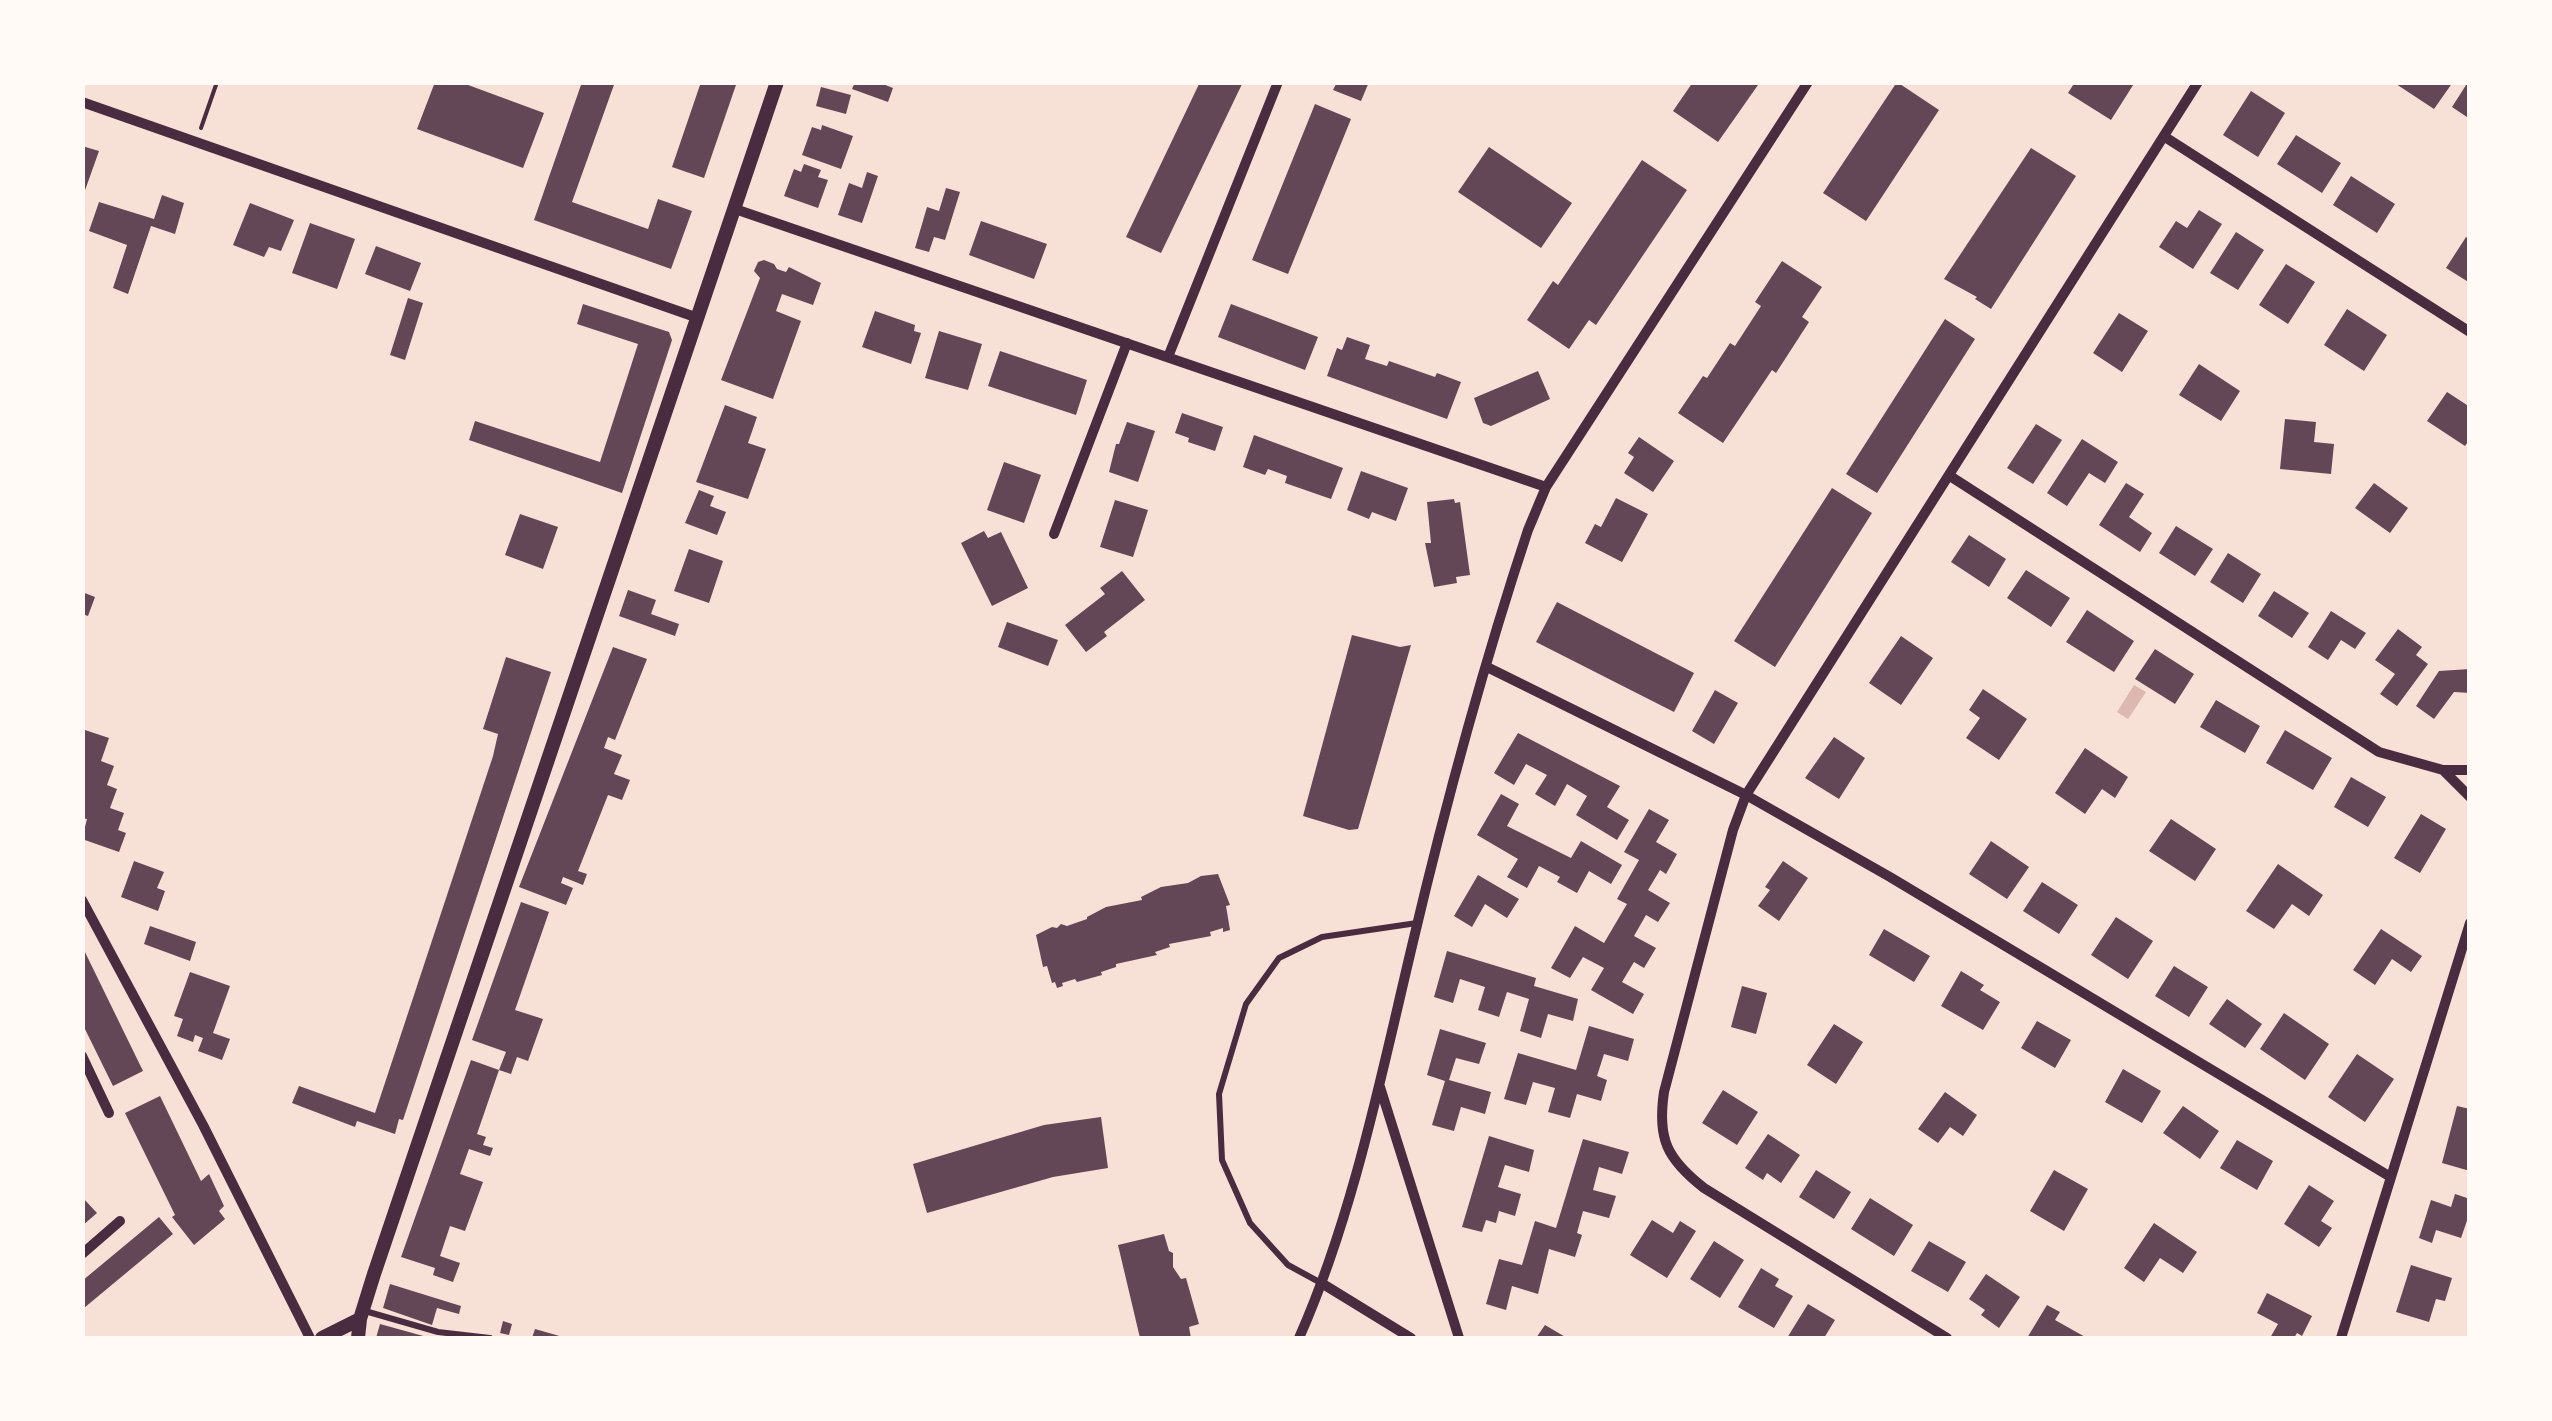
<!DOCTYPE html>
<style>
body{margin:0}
#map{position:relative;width:2552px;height:1421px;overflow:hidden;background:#f7e1d7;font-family:"DejaVu Sans",sans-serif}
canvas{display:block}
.frame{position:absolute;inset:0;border:85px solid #fffaf5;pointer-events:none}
</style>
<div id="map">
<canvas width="2552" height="1421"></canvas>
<div class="frame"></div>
</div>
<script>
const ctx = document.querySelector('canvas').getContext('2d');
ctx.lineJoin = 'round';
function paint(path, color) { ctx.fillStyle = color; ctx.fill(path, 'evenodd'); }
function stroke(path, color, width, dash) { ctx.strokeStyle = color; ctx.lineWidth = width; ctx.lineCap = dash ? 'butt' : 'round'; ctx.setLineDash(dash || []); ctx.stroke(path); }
paint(new Path2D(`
 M2134,685L2146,692L2128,719L2117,712Z`), '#dcb8b0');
paint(new Path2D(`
 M435,82H460L544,113L523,168L417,129Z
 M582,82H615L572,202L648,229L658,199L692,211L671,269L534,220Z
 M701,82H737L704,178L672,167Z
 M855,82H878L893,88L888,102L852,89Z
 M1200,82H1243L1161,253L1126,237Z
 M1337,82H1369L1361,101L1333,90Z
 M1693,82H1754L1758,85L1718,142L1673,111Z
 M1897,82L1939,110L1866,221L1823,193Z
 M2075,82H2135L2111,120L2068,93Z
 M2393,82H2453L2434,109Z
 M2468,82H2470V119L2452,107Z
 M821,87L851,95L846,114L816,106Z
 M2251,91L2285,113L2258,157L2223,135Z
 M1315,104L1351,119L1288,274L1252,260Z
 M822,125L853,136L841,169L802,155L812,127L821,130Z
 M2296,135L2341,163L2322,193L2277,164Z
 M82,146L99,151L83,196H82Z
 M1489,147L1572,203L1541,248L1458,192Z
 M2031,148L2076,176L1991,309L1975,299L1977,297L1944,279Z
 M1642,160L1687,190L1596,325L1589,320L1569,349L1527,320L1553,281L1558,285Z
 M804,164L821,170L818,177L828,180L818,208L784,196L794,169L801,172Z
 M867,172L878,176L862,223L838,215L849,183L862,188Z
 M2351,176L2395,204L2377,233L2333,205Z
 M946,188L960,192L945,240L934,237L929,252L915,248L927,207L939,211Z
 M162,195L184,203L175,234L151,226L128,294L113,288L127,245L89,231L99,202L154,219Z
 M250,203L294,220L281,251L269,247L264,257L233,245Z
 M2199,210L2222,224L2193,269L2159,247L2176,221L2187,228Z
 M981,221L1047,244L1034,279L969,255Z
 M310,223L355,239L337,289L292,273Z
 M2236,232L2264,250L2238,290L2210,273Z
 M2466,237L2470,239V283L2446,268Z
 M376,246L421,263L410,291L365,274Z
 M764,260L774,264L777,269L786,272L789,267L821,283L813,305L782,294L776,311L801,321L773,399L721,380L760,278L754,271L758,262Z
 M1782,261L1822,287L1802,317L1809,322L1776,373L1772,370L1723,443L1678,413L1703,376L1707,378L1730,343L1735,346L1761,306L1755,302Z
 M2286,264L2315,282L2288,324L2259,305Z
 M408,298L423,303L405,360L390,355Z
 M583,304L669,332L672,340L622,493L469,440L475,421L600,462L638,344L577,324Z
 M1231,304L1318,337L1305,370L1218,337Z
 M2347,309L2387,335L2364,371L2324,345Z
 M875,311L915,325L914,331L921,333L911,364L862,347Z
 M2119,313L2148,331L2122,372L2093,353Z
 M1945,319L1975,339L1877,493L1846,474Z
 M939,331L982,344L968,390L925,378Z
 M1347,337L1370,345L1365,359L1387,366L1389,361L1435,377L1437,373L1461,382L1447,419L1327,376L1337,348L1342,350Z
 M1000,351L1087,380L1076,415L988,386Z
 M2199,364L2240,391L2221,421L2179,395Z
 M1538,371L1550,399L1491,426L1483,423L1474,398Z
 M2447,392L2470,407V439L2465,446L2427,421Z
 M725,405L757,417L748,443L766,449L748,499L696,482Z
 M1182,413L1223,427L1215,451L1188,442L1189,438L1175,433Z
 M2285,419L2316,422L2314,442L2334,444L2331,474L2280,469Z
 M1127,422L1155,431L1138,482L1109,472L1116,444H1119Z
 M2036,424L2062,440L2033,484L2007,468Z
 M1254,435L1343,468L1331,499L1285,483L1287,476L1268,469L1265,475L1243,467Z
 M1639,437L1674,461L1653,492L1624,473L1634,457L1628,453Z
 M2082,439L2118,462L2105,483L2089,473L2067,506L2047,493Z
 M1004,462L1041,475L1024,523L987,510Z
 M1361,471L1408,488L1396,521L1372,512L1369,519L1347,510Z
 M2126,483L2144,494L2129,517L2152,533L2140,552L2099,525Z
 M2374,483L2408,508L2390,533L2355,508Z
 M1832,488L1872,513L1775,667L1734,641Z
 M699,490L714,496L710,506L726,512L717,535L685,523Z
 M1616,498L1648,514L1622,562L1585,543L1595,524L1601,527Z
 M1454,499L1455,503L1460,502L1470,575L1456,577L1457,583L1434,587L1425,543H1431L1427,502Z
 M1115,500L1148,510L1133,557L1100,547Z
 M520,514L558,527L543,569L505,555Z
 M2176,526L2213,549L2195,576L2159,553Z
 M984,531L988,538L1001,532L1028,588L992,606L961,543Z
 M1969,535L2006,559L1989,587L1951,562Z
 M689,549L723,561L709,603L674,591Z
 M2228,553L2261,574L2243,603L2210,582Z
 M2026,570L2070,598L2051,627L2007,598Z
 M1122,571L1145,600L1104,632L1107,636L1086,652L1065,625L1105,594L1100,588Z
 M628,590L656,600L651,614L679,624L675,636L619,616Z
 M2274,591L2309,613L2292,638L2258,616Z
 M82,592L95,597L88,616L82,614Z
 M1557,602L1694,673L1674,712L1536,642Z
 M2087,610L2134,641L2114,672L2066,642Z
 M2331,611L2366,633L2355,649L2341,640L2328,660L2308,647Z
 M1007,622L1058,640L1048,666L998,647Z
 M2398,629L2422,647L2416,655L2428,664L2397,706L2380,694L2395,674L2375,660Z
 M1352,635L1400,647L1411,645L1358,829L1349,830L1303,816Z
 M1901,636L1933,658L1901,705L1869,683Z
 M613,647L647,659L615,740L608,737L604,748L622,755L614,774L630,780L622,800L608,795L578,871L587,874L583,885L563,877L561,883L573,888L566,905L519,887Z
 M2155,649L2194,674L2175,704L2135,679Z
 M506,657L551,672L403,1120L399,1119L395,1134L357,1121L355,1127L292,1103L299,1086L375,1113L493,756L498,734L483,729Z
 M2470,669V693L2454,692L2434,719L2416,706L2439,671Z
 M1983,689L2027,719L1999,760L1966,738L1980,718L1969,710Z
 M1715,690L1738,703L1714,744L1692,731Z
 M2216,700L2260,726L2245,753L2200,727Z
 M82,729L109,738L101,761L114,766L107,785L117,789L110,808L124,813L118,830L126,833L119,852L82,839L87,819L82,818Z
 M2285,730L2332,758L2313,790L2266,763Z
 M1518,733L1620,786L1607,807L1629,820L1617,840L1576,815L1587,796L1567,784L1555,806L1535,794L1547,775L1526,764L1514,785L1494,773Z
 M1834,737L1865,758L1839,799L1805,778Z
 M2085,748L2128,777L2115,798L2102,789L2085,814L2055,793Z
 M2351,777L2386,797L2368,827L2334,807Z
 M1501,794L1519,804L1507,826L1571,858L1581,841L1622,865L1611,884L1589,871L1577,893L1557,882L1560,877L1539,866L1527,888L1507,877L1518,859L1477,835Z
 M1649,809L1669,820L1656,842L1677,854L1666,874L1660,870L1648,890L1670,903L1658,922L1646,915L1634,936L1656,948L1644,968L1634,962L1622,982L1644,994L1633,1014L1591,990L1604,968L1583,957L1570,978L1551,968L1575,926L1604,943L1627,904L1617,899L1639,860L1624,852Z
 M2421,814L2446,829L2420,873L2394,858Z
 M2171,819L2216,849L2195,881L2149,851Z
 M1991,841L2029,867L2007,899L1969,874Z
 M134,861L164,872L157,888L165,891L158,911L121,897Z
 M1783,861L1808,878L1779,921L1758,906L1770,890L1765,887Z
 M2278,864L2323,895L2309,916L2292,904L2274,929L2246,911Z
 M1218,874L1230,905L1226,906L1230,930L1223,932V928L1210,932L1211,936L1169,944L1170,947L1155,952L1157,955L1116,964V967L1101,972L1102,975L1077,982L1075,979L1062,983L1063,986L1057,988L1055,982L1052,983L1047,966L1043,967L1036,935L1052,927L1057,928L1061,924L1067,926L1087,919V917L1106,907L1142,900L1141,897L1161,887L1188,883L1201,876Z
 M1478,875L1519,899L1507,918L1485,904L1472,927L1454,916Z
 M2042,882L2078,905L2059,934L2023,911Z
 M521,902L549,912L515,1010L543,1019L528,1061L517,1057L511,1074L499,1070L477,1134L486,1137L483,1145L493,1148L490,1156L469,1149L460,1174L483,1182L465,1231L450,1226L440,1256L460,1263L453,1282L433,1275L435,1268L401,1257L471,1060L499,1070L506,1052L472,1040Z
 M2116,917L2153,941L2128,979L2091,955Z
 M150,926L196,942L190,961L144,944Z
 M1884,929L1930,956L1914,982L1869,955Z
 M2381,929L2422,956L2411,972L2392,959L2375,985L2353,970Z
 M82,946L143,1071L113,1086L82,1023Z
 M1447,951L1536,978L1534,986L1578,999L1573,1021L1548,1014L1541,1038L1520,1031L1529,999L1507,992L1499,1017L1478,1010L1485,987L1460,979L1453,1003L1434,997Z
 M2174,966L2208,987L2189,1017L2155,996Z
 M1961,971L1984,985L1980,990L2000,1002L1983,1030L1941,1006Z
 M190,972L230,986L213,1033L230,1039L222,1060L198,1051L203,1038L195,1035L193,1042L177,1036L183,1019L174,1016Z
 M1742,986L1767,993L1756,1034L1731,1027Z
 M2227,999L2262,1024L2245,1048L2209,1024Z
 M2284,1013L2329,1044L2305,1080L2260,1049Z
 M2037,1021L2071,1040L2055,1068L2021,1048Z
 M1834,1024L1863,1042L1836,1084L1807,1065Z
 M1589,1026L1634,1039L1628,1061L1604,1054L1597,1076L1607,1080L1601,1101L1577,1094L1570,1118L1548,1112L1555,1088L1533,1082L1526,1105L1504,1099L1518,1053L1576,1070Z
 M1440,1029L1486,1043L1479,1064L1456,1058L1449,1080L1491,1092L1485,1114L1461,1107L1454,1131L1432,1125L1445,1081L1427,1075Z
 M2357,1054L2394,1079L2365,1122L2328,1097Z
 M2123,1069L2161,1091L2142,1123L2105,1102Z
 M1723,1090L1758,1112L1737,1145L1702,1123Z
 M1945,1092L1977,1115L1963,1136L1950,1127L1938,1143L1918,1129Z
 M160,1096L201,1181L209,1174L224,1206L219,1211L225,1219L194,1245L172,1217L175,1215L125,1113Z
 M2183,1106L2219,1131L2200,1159L2163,1133Z
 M2457,1106L2470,1109V1171L2442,1163Z
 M1101,1117L1108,1168L1053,1177L927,1213L913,1164L1044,1125Z
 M1768,1134L1800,1155L1781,1183L1767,1173L1763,1180L1745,1168Z
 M1489,1136L1534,1150L1529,1172L1505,1165L1498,1187L1521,1194L1515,1216L1499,1211L1496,1223L1486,1220L1482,1232L1462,1227Z
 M1583,1139L1629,1152L1622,1174L1599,1167L1593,1190L1616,1196L1609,1218L1583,1211L1577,1233L1582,1235L1575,1257L1549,1249L1538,1294L1512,1286L1506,1310L1486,1304L1499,1259L1522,1265L1535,1221L1556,1228Z
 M2237,1140L2273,1161L2257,1190L2220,1168Z
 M1816,1170L1851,1192L1834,1219L1799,1197Z
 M2054,1170L2088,1189L2064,1231L2030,1211Z
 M2309,1185L2334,1201L2321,1221L2332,1228L2319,1247L2284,1224Z
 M2455,1194L2470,1199V1212L2461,1238L2436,1230L2432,1243L2419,1238L2431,1200L2451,1207Z
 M82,1197L97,1213L82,1226Z
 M1870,1198L1913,1225L1894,1256L1851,1229Z
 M159,1217L173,1234L84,1308L82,1281Z
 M1652,1220L1673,1233L1680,1221L1696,1231L1667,1278L1630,1255Z
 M2154,1223L2197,1252L2183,1273L2160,1258L2144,1282L2124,1268Z
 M1164,1234L1169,1251L1173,1253V1267L1181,1279L1186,1278L1199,1324L1189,1327L1191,1338H1140L1118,1245Z
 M1714,1241L1744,1260L1720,1298L1690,1279Z
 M1929,1241L1966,1262L1948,1292L1911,1271Z
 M2411,1265L2452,1278L2445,1301L2436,1299L2429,1322L2396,1312Z
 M1761,1268L1779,1279L1775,1286L1793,1296L1774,1328L1738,1307Z
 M1986,1274L2020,1297L1999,1328L1981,1315L1985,1310L1969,1299Z
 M390,1284L461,1306L459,1314L437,1308L432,1325L383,1308Z
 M2267,1293L2312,1316L2302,1336L2297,1333L2294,1338H2270L2278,1324L2257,1313Z
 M1808,1304L1835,1320L1824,1338H1787Z
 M2047,1305L2060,1312L2055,1320L2087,1338H2027Z
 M503,1321L512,1324L509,1335L500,1333Z
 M380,1324L427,1337V1338H376Z
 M1545,1325L1567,1338H1536Z
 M535,1329L563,1337L562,1338H532Z`), '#644757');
stroke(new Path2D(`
 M201,128L217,82`), '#4a2c40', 4);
stroke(new Path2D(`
 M1321,1283L1288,1265L1250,1223L1222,1160L1219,1094L1246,1004L1279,958L1322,937L1417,923
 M365,1311L438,1332L490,1338`), '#4a2c40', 6);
stroke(new Path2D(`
 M82,102L698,318
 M2165,137L2470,332
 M735,209L1546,487
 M1168,357L1278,82
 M1950,476L2379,752L2443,770L2470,797
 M1054,534L1127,343
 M1487,667L1746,795L1890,877L2389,1176
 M2443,770H2470
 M82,900L203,1125L310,1338
 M82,1056L109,1113
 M1380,1087L1459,1338
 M82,1254L120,1221
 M1323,1284L1411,1338
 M1299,1338C1353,1216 1381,1076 1412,946C1445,806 1483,666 1528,530L1546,487L1808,82
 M1947,1338L1704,1188C1667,1159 1657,1139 1664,1092L1733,830L1746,795L2198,82
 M2341,1338L2470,923`), '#4a2c40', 10);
stroke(new Path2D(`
 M322,1338L360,1319
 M358,1338L360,1319L374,1274L777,82`), '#4a2c40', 14);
</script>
